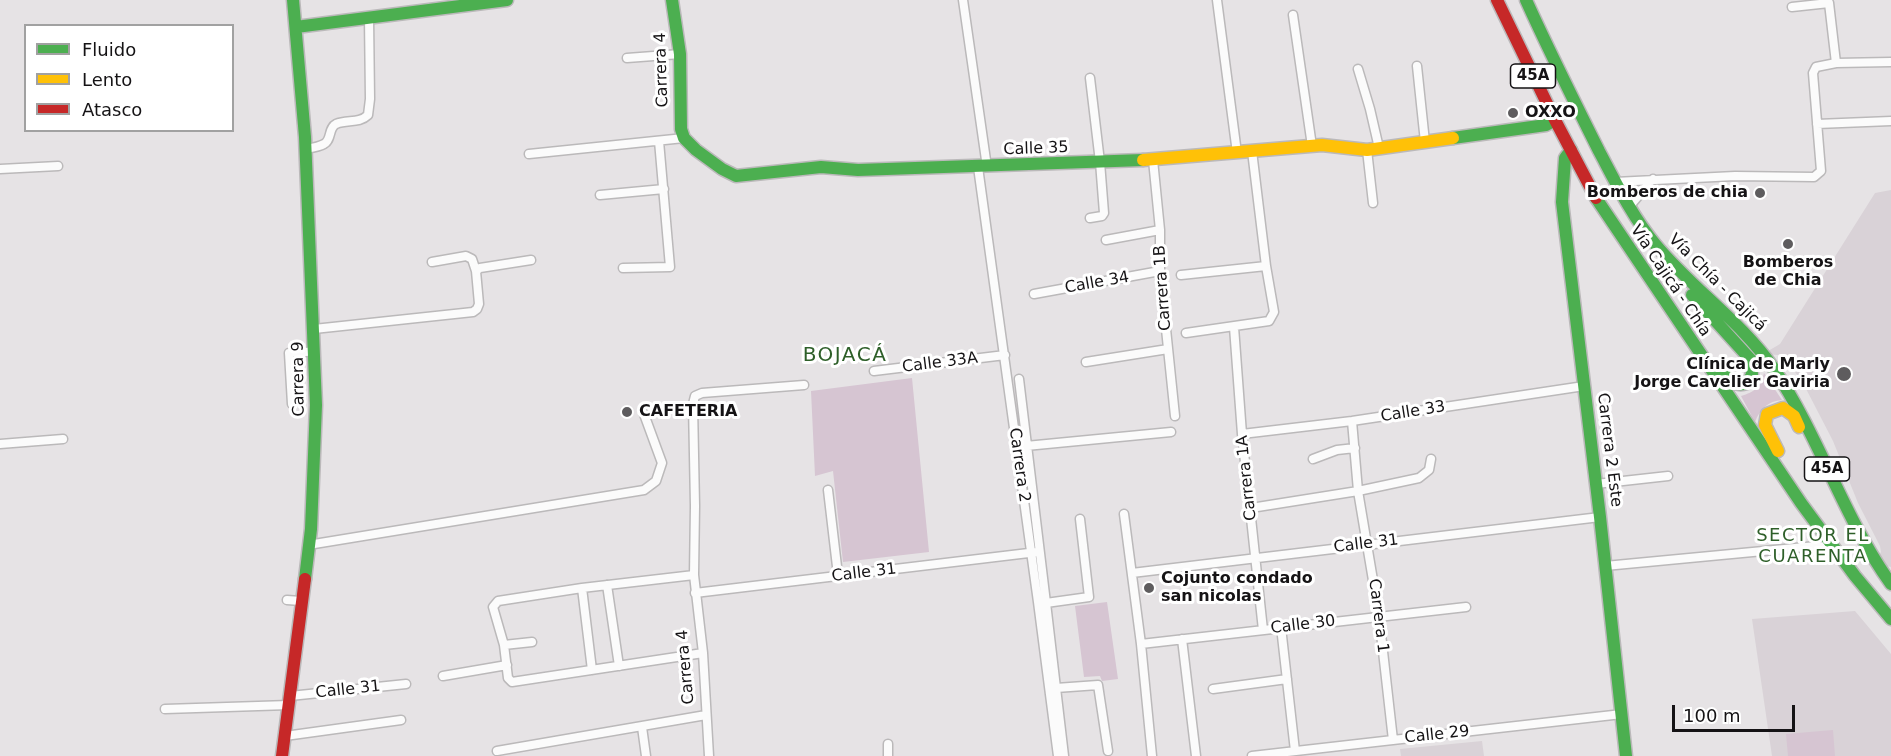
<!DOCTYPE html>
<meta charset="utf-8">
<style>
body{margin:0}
#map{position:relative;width:1891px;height:756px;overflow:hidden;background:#e6e3e5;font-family:"DejaVu Sans",sans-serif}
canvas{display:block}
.legend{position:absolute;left:24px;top:24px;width:210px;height:108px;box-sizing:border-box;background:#fff;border:2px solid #a1a1a1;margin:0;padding:8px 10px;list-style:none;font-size:18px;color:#151315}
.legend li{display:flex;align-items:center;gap:12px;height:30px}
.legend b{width:30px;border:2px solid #a1a1a1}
.scale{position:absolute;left:1672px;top:705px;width:123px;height:27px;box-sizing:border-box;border:3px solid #151315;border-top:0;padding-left:8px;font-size:18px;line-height:21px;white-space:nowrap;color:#151315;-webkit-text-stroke:4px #fff;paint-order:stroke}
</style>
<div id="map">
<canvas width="1891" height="756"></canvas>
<ul class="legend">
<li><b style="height:8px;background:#4caf50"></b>Fluido</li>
<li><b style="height:8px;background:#ffc107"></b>Lento</li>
<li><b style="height:8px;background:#c62828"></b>Atasco</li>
</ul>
<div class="scale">100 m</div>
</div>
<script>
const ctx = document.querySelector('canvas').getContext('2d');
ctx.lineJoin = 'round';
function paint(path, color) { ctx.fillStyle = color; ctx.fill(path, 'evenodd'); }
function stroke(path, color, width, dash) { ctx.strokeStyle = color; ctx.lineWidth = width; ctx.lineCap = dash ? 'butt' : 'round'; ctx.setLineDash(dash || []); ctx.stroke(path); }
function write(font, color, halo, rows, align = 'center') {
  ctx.font = font + ' "DejaVu Sans",sans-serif'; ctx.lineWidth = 6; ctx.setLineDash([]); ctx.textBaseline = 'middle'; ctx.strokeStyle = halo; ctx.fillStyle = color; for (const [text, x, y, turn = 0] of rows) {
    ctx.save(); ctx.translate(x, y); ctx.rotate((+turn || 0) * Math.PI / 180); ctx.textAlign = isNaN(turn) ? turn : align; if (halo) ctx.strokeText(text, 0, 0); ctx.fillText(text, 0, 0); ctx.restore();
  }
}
paint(new Path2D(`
 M1891,190V567L1874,563L1881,552L1880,546L1858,503L1833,441L1803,383L1790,365L1778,355L1763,354L1780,344L1875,193Z
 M1855,611L1891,654V756H1772L1752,619Z
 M1482,741L1484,756H1401L1400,749Z`), '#d9d2d7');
paint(new Path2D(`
 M1764,373L1782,400C1768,401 1760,409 1755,422L1741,396C1755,392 1760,387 1764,373Z
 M912,378L929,552L843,562L833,471L815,476L811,391Z
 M1107,602L1118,679L1102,681L1100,676L1084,677L1075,606Z
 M1833,730L1835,756H1788L1786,734Z`), '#d6c5d2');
const street = new Path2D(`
 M963,0L987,167
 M1217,0L1237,153
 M1792,7L1829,3L1836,63
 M1293,15L1312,146
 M627,58L680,54
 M1417,66L1425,142
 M1358,69L1370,109L1379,148
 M1090,78L1100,162L1104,213L1102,216L1090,218
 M1817,124L1891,121
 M305,149C311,148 319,147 324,144C332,140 328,128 336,124C347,119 359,124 368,115L370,99L369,18
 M1367,150L1373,203
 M529,154L684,138
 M1153,160L1160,230V271L1175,416
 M978,167L1038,602L1046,603L1064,756
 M0,169L58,166
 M1615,182L1735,176L1814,177L1821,171L1813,73L1816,67L1836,63L1891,62
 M600,195L664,189
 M1629,207L1653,179
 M1106,240L1160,230
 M623,268L670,267L659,141
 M476,271L480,268L531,260
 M1181,275L1266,266
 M1034,294L1160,271
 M1234,327L1242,434L1263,630
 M314,329L473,312L477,309L479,304L476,271L472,259L466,256L432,262
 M1186,333L1269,321L1274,312L1266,266L1252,151
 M289,353L292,404
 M296,353L315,351
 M1086,362L1168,349
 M874,371L1005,355
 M1019,379L1046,603L1089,597L1080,519
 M1352,421L1358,491L1379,616L1393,740
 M1242,434L1352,421L1584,386
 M0,444L63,439
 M1026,446L1171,432
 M1313,459L1337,450L1355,448
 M1596,484L1668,476
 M828,490L838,575
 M1251,508L1358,491L1419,478L1429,470L1431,459
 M1124,514L1141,644L1152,756
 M308,545L644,490L656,481L662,463L644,414
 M1605,566L1816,546L1833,547
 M1132,573L1600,517
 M694,575L582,588L498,601L493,607L504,645L508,678L512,682L703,653
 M607,585L619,666
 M582,588L592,670
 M695,593L1037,552
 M287,600L301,601
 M1038,602L1058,756
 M1281,627L1295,751
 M1182,639L1196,756
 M1141,644L1466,607
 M504,645L532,642
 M443,676L507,665
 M1056,688L1098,685L1108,751
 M1213,689L1287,679
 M290,696L406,684
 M165,709L289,705
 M642,727L646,756
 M285,736L401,720
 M888,744V756
 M497,751L706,715
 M709,756L703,653L694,575L695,506L693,404L695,396L702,393L804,385
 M1252,756L1622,714`);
const fast = new Path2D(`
 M293,0L305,137L316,405L311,529L305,579
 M672,0L680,54L681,129L684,138L696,150L722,169L736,176L821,167L858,170L1143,160
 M1526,0C1549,51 1574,101 1599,151C1616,183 1632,216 1655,244C1692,289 1741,321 1774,369C1820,438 1843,517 1891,584
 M296,27L507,0
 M1453,138L1546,125L1555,120
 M1571,150L1565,158L1562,202L1600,517L1626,756
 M1596,198L1801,503L1855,576L1891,619
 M1692,295L1751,360L1752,375L1747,383C1733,388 1725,376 1718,366`);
const slow = new Path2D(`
 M1143,160L1322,145L1367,150L1453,138
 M1778,451L1765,425L1767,414L1783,408L1794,416L1799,427`);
const jam = new Path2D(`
 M1497,0L1555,120L1596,198
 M282,756L305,579`);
stroke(street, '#bbb9ba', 11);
stroke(fast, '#bbb9ba', 15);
stroke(slow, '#bbb9ba', 15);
stroke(jam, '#bbb9ba', 15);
stroke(street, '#fbfbfb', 8);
stroke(fast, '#4caf50', 12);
stroke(slow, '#ffc107', 12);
stroke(jam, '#c62828', 12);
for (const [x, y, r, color] of [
 [1513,113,6,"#5e5c5e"],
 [1760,193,6,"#5e5c5e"],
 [1788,244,6,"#5e5c5e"],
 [1844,374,8,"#5e5c5e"],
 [627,412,6,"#5e5c5e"],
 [1149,588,6,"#5e5c5e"]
]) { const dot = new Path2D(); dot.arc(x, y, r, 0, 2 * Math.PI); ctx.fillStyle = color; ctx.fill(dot); stroke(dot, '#fff', 2); }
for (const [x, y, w] of [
 [1533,76,45],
 [1827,469,45]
]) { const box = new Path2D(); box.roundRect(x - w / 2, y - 12, w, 24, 4.5); ctx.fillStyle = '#fff'; ctx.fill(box); stroke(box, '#151315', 1.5); }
write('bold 15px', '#151315', null, [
 ["45A",1533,76],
 ["45A",1827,469]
]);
write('16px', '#151315', '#fff', [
 ["Carrera 4",662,70,-92],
 ["Calle 35",1036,149,-2],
 ["Vía Cajicá - Chía",1670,281,56],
 ["Calle 34",1097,283,-10],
 ["Vía Chía - Cajicá",1717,283,45],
 ["Carrera 1B",1163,288,-94],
 ["Calle 33A",940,363,-7],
 ["Carrera 9",299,379,-91],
 ["Calle 33",1413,412,-9],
 ["Carrera 2 Este",1609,450,83],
 ["Carrera 2",1019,465,82],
 ["Carrera 1A",1247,478,-96],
 ["Calle 31",1366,544,-7],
 ["Calle 31",864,573,-7],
 ["Carrera 1",1378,616,83],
 ["Calle 30",1303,625,-7],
 ["Carrera 4",686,667,-95],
 ["Calle 31",348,690,-6],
 ["Calle 29",1437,735,-6]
]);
write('bold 16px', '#151315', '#fff', [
 ["OXXO",1525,113],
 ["Bomberos de chia",1748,193,"right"],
 ["Bomberos",1788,263,"center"],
 ["de Chia",1788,281,"center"],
 ["Clínica de Marly",1830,365,"right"],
 ["Jorge Cavelier Gaviria",1830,383,"right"],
 ["CAFETERIA",639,412],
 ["Cojunto condado",1161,579],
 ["san nicolas",1161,597]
], 'left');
ctx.letterSpacing = '1.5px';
write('18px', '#2e5f29', '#fff', [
 ["SECTOR EL",1813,536],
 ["CUARENTA",1813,557]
]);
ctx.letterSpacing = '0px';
ctx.letterSpacing = '1.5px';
write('20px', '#2e5f29', '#fff', [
 ["BOJACÁ",845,356]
]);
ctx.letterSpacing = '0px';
</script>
